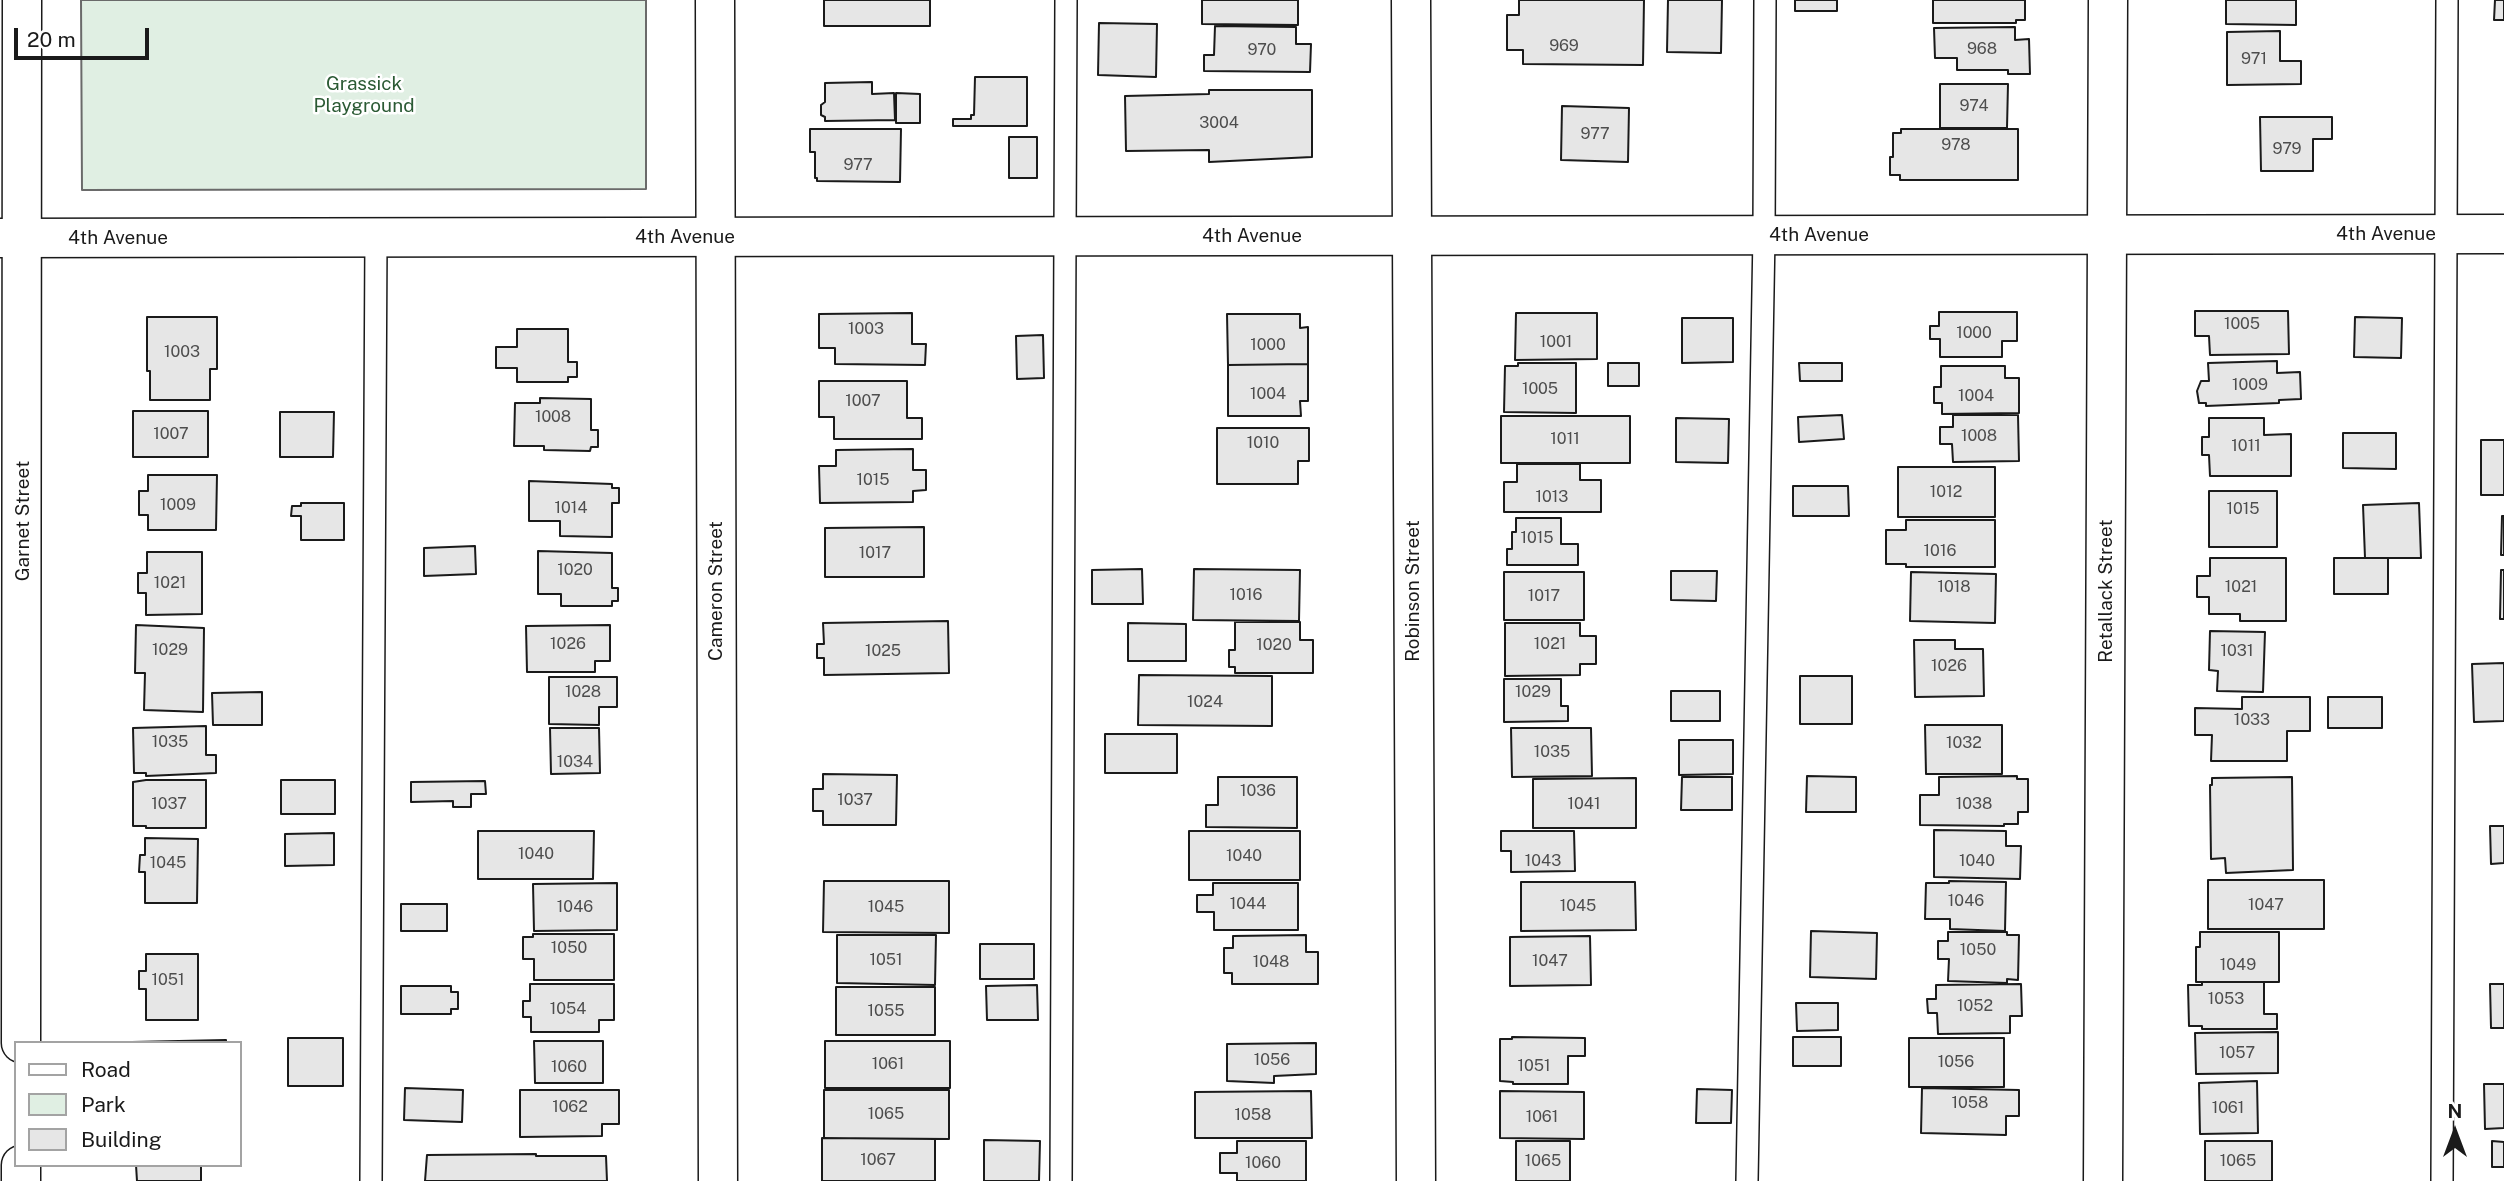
<!DOCTYPE html>
<style>
body{margin:0}
#map{position:relative;width:2504px;height:1181px;overflow:hidden;background:#fff;font-family:"Public Sans",sans-serif}
canvas{display:block}
.legend{position:absolute;left:14px;top:1041px;width:228px;height:126px;box-sizing:border-box;background:#fff;border:2px solid #a3a3a3;margin:0;padding:9px 12px;list-style:none;font-size:21px;color:#1a1a1a}
.legend li{display:flex;align-items:center;gap:14px;height:35px}
.legend b{width:35px;border:2px solid #a3a3a3}
.north{position:absolute;left:2420px;top:1097px;width:70px;height:70px;-webkit-text-stroke:5px #fff;paint-order:stroke;rotate:0deg;font-size:19px;font-weight:700;line-height:28px;text-align:center;color:#1a1a1a}
.north::after{content:'';display:block;margin:auto;width:24px;height:32px;background:#1a1a1a;clip-path:polygon(50% 0,100% 100%,50% 72%,0 100%)}
.scale{position:absolute;left:14px;top:28px;width:135px;height:32px;box-sizing:border-box;border:4px solid #1a1a1a;border-top:0;padding-left:9px;font-size:21px;line-height:24px;white-space:nowrap;color:#1a1a1a;-webkit-text-stroke:5px #fff;paint-order:stroke}
</style>
<div id="map">
<canvas width="2504" height="1181"></canvas>
<ul class="legend">
<li><b style="height:9px;background:#fff"></b>Road</li>
<li><b style="height:19px;background:#e0efe3"></b>Park</li>
<li><b style="height:19px;background:#e6e6e6"></b>Building</li>
</ul>
<div class="north">N</div>
<div class="scale">20 m</div>
</div>
<script>
const ctx = document.querySelector('canvas').getContext('2d');
ctx.lineJoin = 'round';
function paint(path, color) { ctx.fillStyle = color; ctx.fill(path, 'evenodd'); }
function stroke(path, color, width, dash) { ctx.strokeStyle = color; ctx.lineWidth = width; ctx.lineCap = dash ? 'butt' : 'round'; ctx.setLineDash(dash || []); ctx.stroke(path); }
function write(font, color, halo, rows, align = 'center') {
  ctx.font = font + ' "Public Sans",sans-serif'; ctx.lineWidth = 5; ctx.setLineDash([]); ctx.textBaseline = 'middle'; ctx.strokeStyle = halo; ctx.fillStyle = color; for (const [text, x, y, turn = 0] of rows) {
    ctx.save(); ctx.translate(x, y); ctx.rotate((+turn || 0) * Math.PI / 180); ctx.textAlign = isNaN(turn) ? turn : align; if (halo) ctx.strokeText(text, 0, 0); ctx.fillText(text, 0, 0); ctx.restore();
  }
}
const green = new Path2D(`
 M81,0H646V189L82,190Z`);
paint(green, '#e0efe3');
stroke(green, '#6a6a6a', 2);
const building = new Path2D(`
 M824,0H930V26H824Z
 M1202,0H1298V25L1202,24Z
 M1519,0H1644L1643,65L1523,64V50H1507V15H1519Z
 M1668,0H1722L1721,53L1667,52Z
 M1795,0H1837V11H1795Z
 M1933,0H2025V20H2016V23H1933Z
 M2226,0H2296V25L2226,24Z
 M2495,0H2504V20H2494Z
 M1099,23L1157,24L1156,77L1098,75Z
 M1215,26L1296,27V44H1311L1310,72L1204,71V55H1214Z
 M2015,27V40L2029,39L2030,74H2008V70H1957V58H1935L1934,28Z
 M2280,31V61H2301V84L2227,85V32Z
 M975,77H1027V126H953V119H971V115H974Z
 M872,82V94L894,93L895,120L825,121V117L821,115V105L825,102V83Z
 M1940,84H2008L2007,128H1940Z
 M1209,90H1312V157L1209,162V150L1126,151L1125,96L1209,94Z
 M896,93L920,94V123H896Z
 M1562,106L1629,108L1628,162L1561,160Z
 M2260,117H2332V139H2313V171H2261Z
 M810,129H901L900,182L817,181V178H815V152H810Z
 M1901,129H2018V180H1900V175H1890V157H1893V133H1901Z
 M1009,137H1037V178H1009Z
 M2195,311H2288L2289,354L2210,355L2209,336H2195Z
 M1939,312H2017V341H2002V357H1940V339H1930V326H1939Z
 M912,313V344H926L925,365L835,364V348H819V314Z
 M1516,313H1597V359L1515,360Z
 M1227,314H1300V328L1308,327V364L1228,365Z
 M147,317H217V369H210V400H150V371H147Z
 M2355,317L2402,318L2401,358L2354,357Z
 M1682,318H1733V362L1682,363Z
 M517,329H568V362H577V377H568V382H517V368H496V347H517Z
 M1043,335L1044,378L1017,379L1016,336Z
 M2277,361V373L2300,372L2301,399L2279,400V403L2206,406V403H2199L2197,391L2201,381H2209L2208,363Z
 M1518,363H1576V413L1504,412L1505,366H1518Z
 M1608,363H1639V386H1608Z
 M1799,363H1842V381H1800Z
 M1308,364V401H1300L1301,416H1228V365Z
 M1941,366H2005V378H2019V413L1942,414V403H1934V387H1941Z
 M819,381H907V418H922V439H834V417H819Z
 M540,398L591,399V430H598V447H591L590,451L544,450V446H514L515,403H540Z
 M133,411H208V457H133Z
 M280,412H334L333,457H280Z
 M1842,415L1844,439L1799,442L1798,417Z
 M1953,415H2018L2019,461L1953,462L1952,444H1940V427H1953Z
 M1501,416H1630V463H1501Z
 M1676,418L1729,419L1728,463L1676,462Z
 M2209,418H2264V435L2291,434V476H2210L2209,455H2202V437H2209Z
 M1217,428H1309V461H1298V484H1217Z
 M2343,433H2396V469L2343,468Z
 M2481,440H2504V495H2481Z
 M913,449V470H926V490L913,491V502L820,503L819,466H836V450Z
 M1517,464H1580V480H1601V512H1504V482H1517Z
 M1898,467H1995V517H1898Z
 M148,475H217L216,530H148V515H139V491H148Z
 M529,481L612,484V488H619V503H612V537L560,536V521H529Z
 M1793,486H1848L1849,516H1793Z
 M2209,491H2277V547H2209Z
 M301,503H344V540H301V516H291L292,506H301Z
 M2419,503L2421,558H2365L2363,505Z
 M2502,516H2504V555H2501Z
 M1516,518H1561V544H1578V565H1507V549H1512V532H1516Z
 M1906,520H1995V567H1906V564H1886V530H1906Z
 M924,527V577H825V528Z
 M475,546L476,574L424,576V548Z
 M538,551L612,553V588H618V601H612V606H561V594H538Z
 M147,552H202V614L146,615V593H138V573H147Z
 M2210,558H2286V621H2240V614H2209V597H2197V576H2210Z
 M2334,558H2388V594H2334Z
 M1142,569L1143,604H1092V570Z
 M1194,569L1300,570L1299,621L1193,620Z
 M2501,570H2504V619H2500Z
 M1671,571H1717L1716,601L1671,600Z
 M1504,572H1584V620H1504Z
 M1911,572L1996,574L1995,623L1910,621Z
 M948,621L949,673L824,675V658H817V644H824L823,623Z
 M1235,622H1300V640H1313V673H1235V667H1229V650H1235Z
 M1128,623L1186,624V661H1128Z
 M1505,623H1580V636H1596V664H1580V675L1505,676Z
 M136,625L204,628L203,712L144,710L145,673H135Z
 M610,625V661H595V672H527L526,626Z
 M2210,631L2265,632L2263,692L2217,691L2218,671L2209,670Z
 M1914,640H1955V649H1983L1984,696L1915,697Z
 M2504,663V721L2474,722L2472,664Z
 M1139,675L1272,676V726L1138,725Z
 M1800,676H1852V724H1800Z
 M549,677H617V707H599V725L549,724Z
 M1504,679H1561V706H1568V721L1504,722Z
 M1671,691H1720V721H1671Z
 M262,692V725H213L212,693Z
 M2242,697H2310V731H2287V761H2211L2212,735H2195V708L2242,709Z
 M2328,697H2382V728H2328Z
 M1925,725H2002V774H1926Z
 M206,726V755H216V773L146,776V773H134L133,728Z
 M550,728H599L600,773L551,774Z
 M1511,728H1591L1592,776L1512,777Z
 M1105,734H1177V773H1105Z
 M1679,740H1733V774L1679,775Z
 M823,774L897,775L896,825H823V811H813V789H823Z
 M1807,776L1856,777V812H1806Z
 M2017,776V779H2028V812H2018V824H2004V826L1920,825V795H1939V777Z
 M1218,777H1297V828L1206,827V805H1218Z
 M1682,777H1732V810H1681Z
 M2292,777L2293,870L2226,873L2225,858L2211,859L2210,785H2212V778Z
 M1636,778V828H1533V779Z
 M146,780H206V828H146V826H133V782Z
 M281,780H335V814H281Z
 M485,781L486,794H471V807H453V801L411,802V782Z
 M2490,826H2504V863L2491,864Z
 M1934,830L2006,831V846H2021L2020,879L1934,877Z
 M478,831H594L593,879H478Z
 M1189,831H1300V880H1189Z
 M1501,831H1574L1575,871L1511,872V851H1501Z
 M334,833V865L285,866V834Z
 M145,838L198,839L197,903H145V872H139L140,855H145Z
 M2208,880H2324V929H2208Z
 M824,881H949V933L823,932Z
 M1949,881L2006,882L2005,931L1950,929V919H1925L1926,883H1949Z
 M1521,882H1635L1636,930L1521,931Z
 M617,883V930L534,931L533,884Z
 M1213,883H1298V930H1214V912H1197V895H1213Z
 M401,904H447V931H401Z
 M1811,931L1877,933L1876,979L1810,977Z
 M1948,932H2007V935H2019L2018,980L2007,979V983L1948,981L1949,959H1938V941H1948Z
 M2200,932H2279V982H2196V947H2200Z
 M533,934H614V980H534V959H523V937H533Z
 M837,935H936L935,985L837,983Z
 M1306,935V952H1318V984H1232V973H1224V948H1233V936Z
 M1590,936L1591,985L1510,986V937Z
 M980,944H1034V979H980Z
 M146,954H198V1020H146V989H139V971H146Z
 M2202,982H2264V1014H2277V1029H2202V1026H2189L2188,985H2202Z
 M530,984H614V1020H599V1032H531V1017H523V1001H530Z
 M2021,984L2022,1016H2010V1033L1938,1034L1937,1013H1928L1927,999H1936V985Z
 M2490,984H2504V1028H2491Z
 M1037,985L1038,1020H987L986,986Z
 M401,986H451V992H458V1009H451V1014H401Z
 M836,987H935V1035H836Z
 M1796,1003H1838V1030L1797,1031Z
 M2278,1032V1073L2196,1074L2195,1033Z
 M1512,1037L1585,1038V1056H1568V1084H1513V1082L1500,1081V1039H1512Z
 M1793,1037H1841V1066H1793Z
 M288,1038H343V1086H288Z
 M1909,1038H2004V1087H1909Z
 M226,1040V1043H132V1042Z
 M534,1041H603V1083H535Z
 M825,1041H950V1088H825Z
 M1316,1043V1074L1274,1076V1083L1227,1081V1044Z
 M2257,1081L2258,1133L2200,1134L2199,1083Z
 M2484,1084H2504V1128L2485,1129Z
 M405,1088L463,1090L462,1122L404,1120Z
 M1922,1088L2019,1090V1116H2006V1135L1921,1133Z
 M1697,1089L1732,1090L1731,1123H1696Z
 M520,1090H619V1124H602V1136L520,1137Z
 M824,1090H949V1139L824,1138Z
 M1311,1091L1312,1138H1195V1092Z
 M1500,1091L1584,1092V1139L1500,1138Z
 M822,1138L935,1139V1181H822Z
 M984,1140L1040,1141L1039,1181H984Z
 M1237,1141H1306V1181H1237V1173H1220V1153H1237Z
 M1516,1141H1570V1181H1516Z
 M2205,1141H2272V1181H2205Z
 M2492,1141L2504,1142V1167H2492Z
 M536,1154V1156H606L607,1181H425L427,1155Z
 M136,1165H201V1181H137Z`);
paint(building, '#e6e6e6');
stroke(building, '#1a1a1a', 2);
const lane = new Path2D(`
 M371,1181L376,237
 M1061,1181L1066,0
 M1747,1181L1764,235L1765,0
 M2442,1181L2447,0`);
const street = new Path2D(`
 M715,0L718,1181
 M1411,0L1416,1181
 M21,1043L22,0
 M21,1181V1165
 M2103,1181L2108,0`);
const secondary = new Path2D(`
 M0,238L2504,234`);
stroke(lane, '#1a1a1a', 24);
stroke(street, '#1a1a1a', 41);
stroke(secondary, '#1a1a1a', 41);
stroke(lane, '#fff', 21);
stroke(street, '#fff', 38);
stroke(secondary, '#fff', 38);
write('16px', '#4d4d4d', null, [
 ["969",1564,46],
 ["968",1982,49],
 ["970",1262,50],
 ["971",2254,59],
 ["974",1974,106],
 ["3004",1219,123],
 ["977",1595,134],
 ["978",1956,145],
 ["979",2287,149],
 ["977",858,165],
 ["1005",2242,324],
 ["1003",866,329],
 ["1000",1974,333],
 ["1001",1556,342],
 ["1000",1268,345],
 ["1003",182,352],
 ["1009",2250,385],
 ["1005",1540,389],
 ["1004",1268,394],
 ["1004",1976,396],
 ["1007",863,401],
 ["1008",553,417],
 ["1007",171,434],
 ["1008",1979,436],
 ["1011",1565,439],
 ["1010",1263,443],
 ["1011",2246,446],
 ["1015",873,480],
 ["1012",1946,492],
 ["1013",1552,497],
 ["1009",178,505],
 ["1014",571,508],
 ["1015",2243,509],
 ["1015",1537,538],
 ["1016",1940,551],
 ["1017",875,553],
 ["1020",575,570],
 ["1021",170,583],
 ["1018",1954,587],
 ["1021",2241,587],
 ["1016",1246,595],
 ["1017",1544,596],
 ["1026",568,644],
 ["1021",1550,644],
 ["1020",1274,645],
 ["1029",170,650],
 ["1025",883,651],
 ["1031",2237,651],
 ["1026",1949,666],
 ["1028",583,692],
 ["1029",1533,692],
 ["1024",1205,702],
 ["1033",2252,720],
 ["1035",170,742],
 ["1032",1964,743],
 ["1035",1552,752],
 ["1034",575,762],
 ["1036",1258,791],
 ["1037",855,800],
 ["1037",169,804],
 ["1041",1584,804],
 ["1038",1974,804],
 ["1040",536,854],
 ["1040",1244,856],
 ["1043",1543,861],
 ["1040",1977,861],
 ["1045",168,863],
 ["1046",1966,901],
 ["1044",1248,904],
 ["1047",2266,905],
 ["1045",1578,906],
 ["1046",575,907],
 ["1045",886,907],
 ["1050",569,948],
 ["1050",1978,950],
 ["1051",886,960],
 ["1047",1550,961],
 ["1048",1271,962],
 ["1049",2238,965],
 ["1051",168,980],
 ["1053",2226,999],
 ["1052",1975,1006],
 ["1054",568,1009],
 ["1055",886,1011],
 ["1057",2237,1053],
 ["1056",1272,1060],
 ["1056",1956,1062],
 ["1061",888,1064],
 ["1051",1534,1066],
 ["1060",569,1067],
 ["1058",1970,1103],
 ["1062",570,1107],
 ["1061",2228,1108],
 ["1065",886,1114],
 ["1058",1253,1115],
 ["1061",1542,1117],
 ["1067",878,1160],
 ["1065",1543,1161],
 ["1065",2238,1161],
 ["1060",1263,1163]
]);
write('19px', '#2b5a34', '#fff', [
 ["Grassick",364,84],
 ["Playground",364,106]
]);
write('19px', '#1a1a1a', '#fff', [
 ["4th Avenue",2386,234],
 ["4th Avenue",1819,235],
 ["4th Avenue",1252,236],
 ["4th Avenue",685,237],
 ["4th Avenue",118,238],
 ["Garnet Street",23,521,-90],
 ["Cameron Street",716,591,-90],
 ["Robinson Street",1413,591,-90],
 ["Retallack Street",2106,591,-90]
]);
</script>
